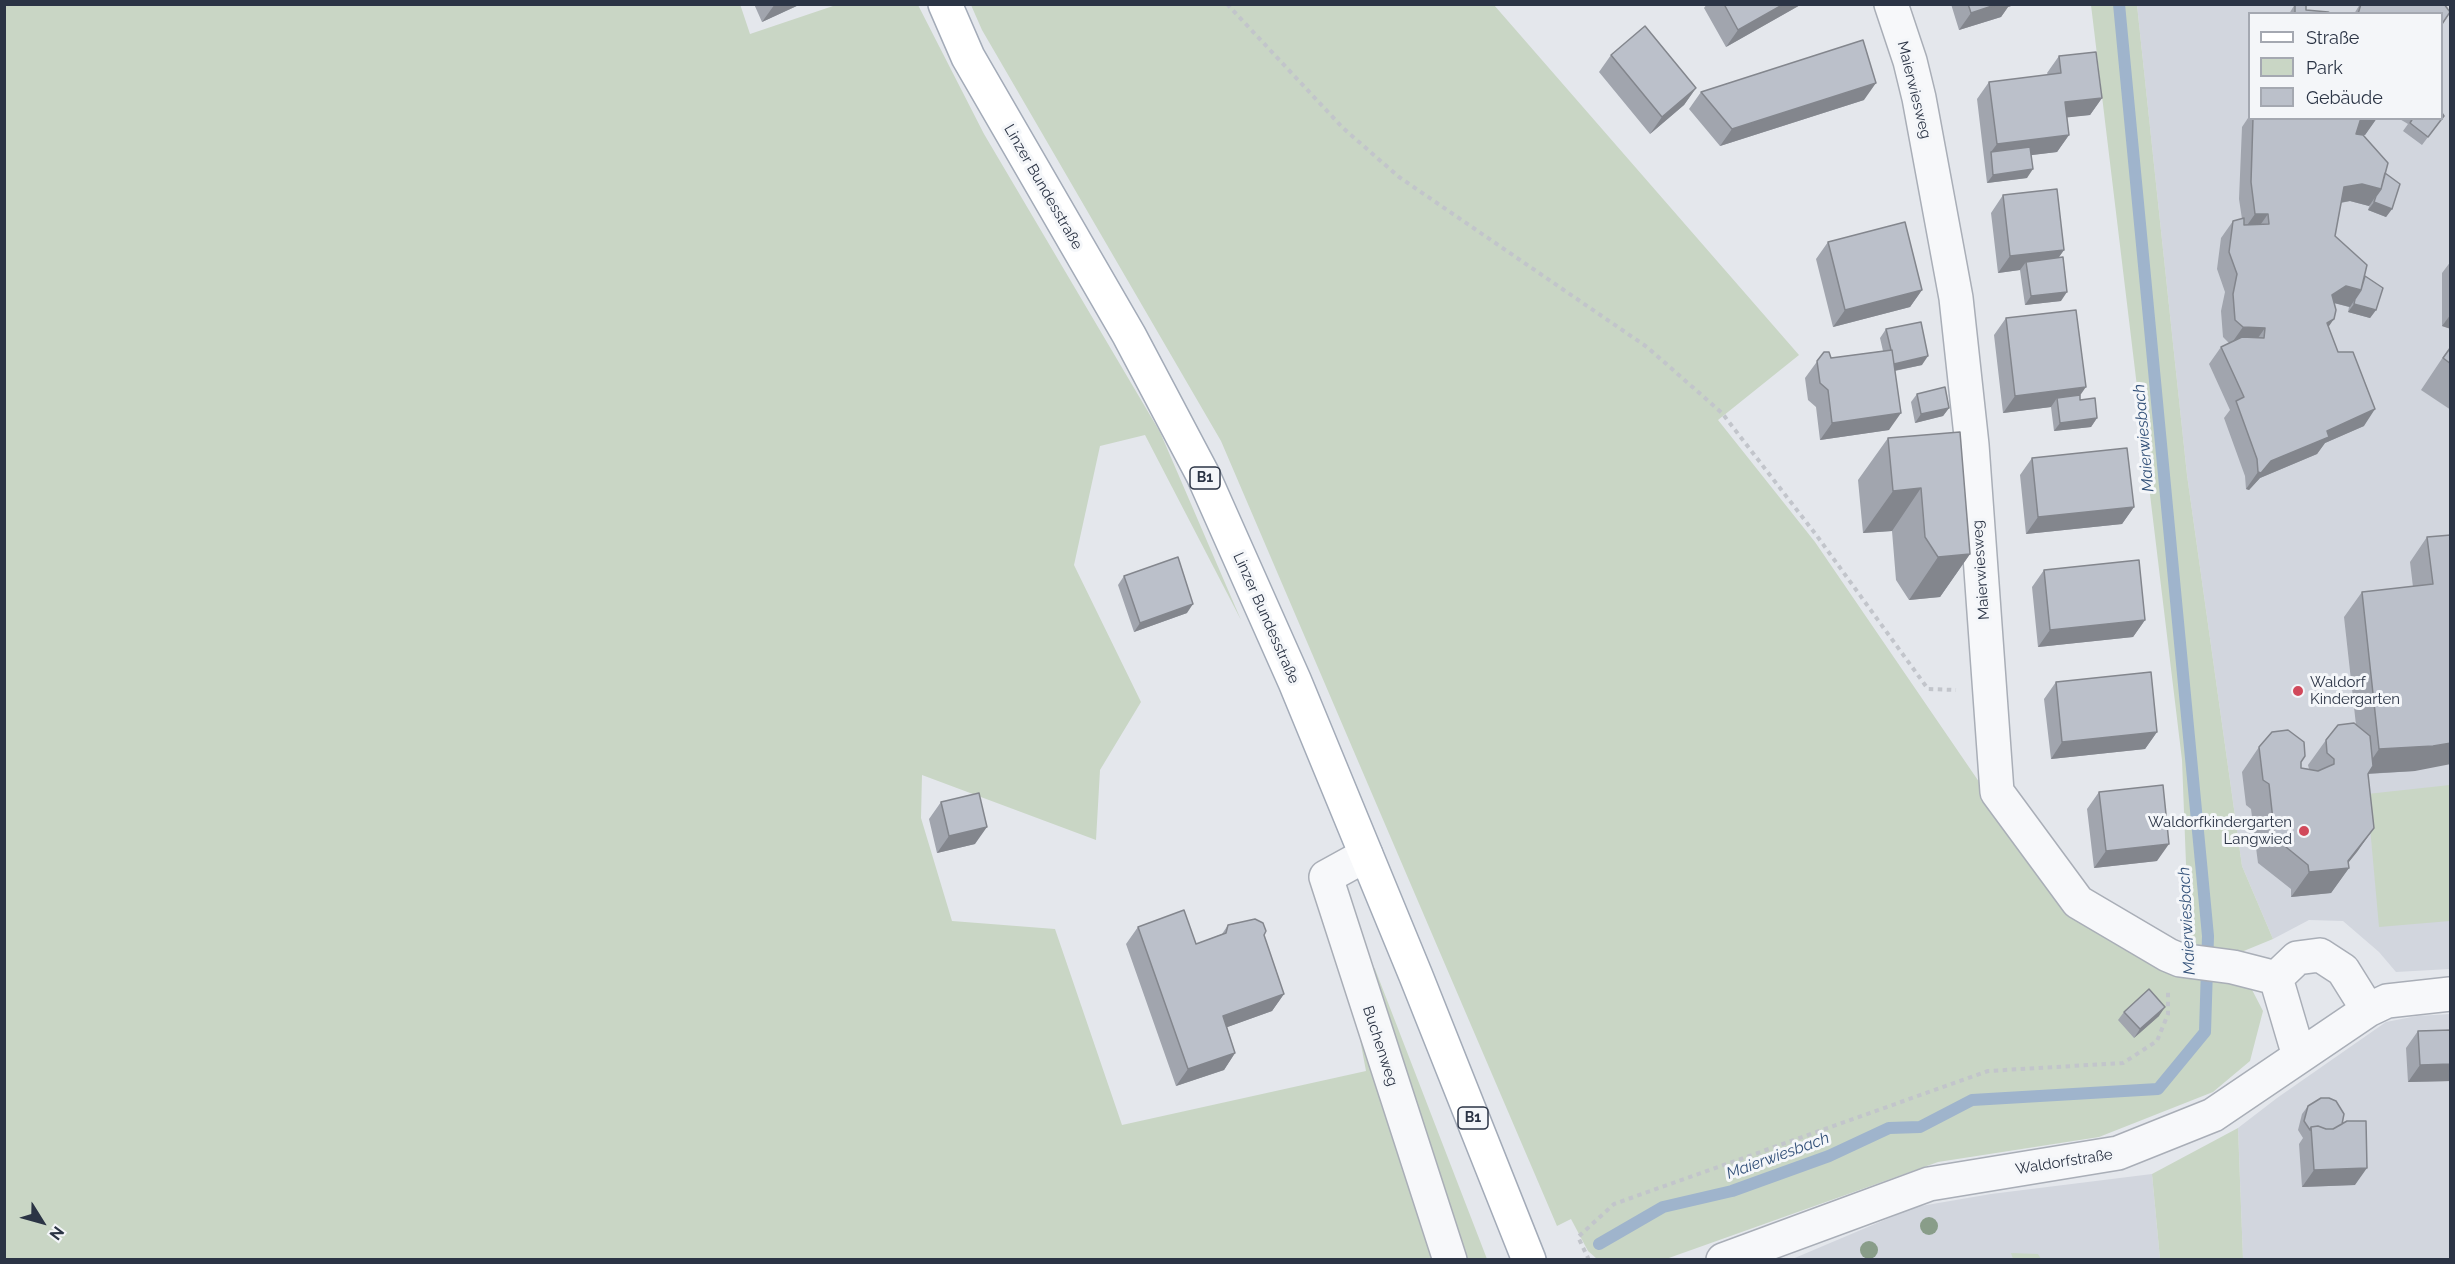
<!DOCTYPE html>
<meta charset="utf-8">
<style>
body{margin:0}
#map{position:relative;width:2455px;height:1264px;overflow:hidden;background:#e4e7ec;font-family:Raleway,sans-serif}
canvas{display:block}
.frame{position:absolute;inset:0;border:6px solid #2b3445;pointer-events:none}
.legend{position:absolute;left:2248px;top:12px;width:195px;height:108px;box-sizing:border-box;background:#f4f6f9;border:2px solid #a4a8b1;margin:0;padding:8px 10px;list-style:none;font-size:18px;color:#2b3445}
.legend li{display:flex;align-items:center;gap:12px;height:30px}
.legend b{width:30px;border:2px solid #a4a8b1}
.north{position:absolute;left:12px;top:1192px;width:60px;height:60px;-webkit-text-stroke:4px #f4f6f9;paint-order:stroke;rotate:127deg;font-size:16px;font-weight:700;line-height:24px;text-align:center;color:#2b3445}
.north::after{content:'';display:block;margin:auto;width:21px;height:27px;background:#2b3445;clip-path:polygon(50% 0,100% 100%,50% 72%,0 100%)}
</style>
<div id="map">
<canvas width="2455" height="1264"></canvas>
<div class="frame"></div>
<ul class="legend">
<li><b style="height:8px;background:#fff"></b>Straße</li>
<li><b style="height:16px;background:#c9d6c5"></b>Park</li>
<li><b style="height:16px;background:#bbc0ca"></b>Gebäude</li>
</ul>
<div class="north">N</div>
</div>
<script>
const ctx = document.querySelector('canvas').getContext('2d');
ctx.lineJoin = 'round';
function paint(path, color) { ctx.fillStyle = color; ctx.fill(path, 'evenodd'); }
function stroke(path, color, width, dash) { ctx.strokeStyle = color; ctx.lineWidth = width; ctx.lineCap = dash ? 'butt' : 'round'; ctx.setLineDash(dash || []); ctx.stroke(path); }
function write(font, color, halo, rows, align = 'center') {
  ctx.font = font + ' Raleway,sans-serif'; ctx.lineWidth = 6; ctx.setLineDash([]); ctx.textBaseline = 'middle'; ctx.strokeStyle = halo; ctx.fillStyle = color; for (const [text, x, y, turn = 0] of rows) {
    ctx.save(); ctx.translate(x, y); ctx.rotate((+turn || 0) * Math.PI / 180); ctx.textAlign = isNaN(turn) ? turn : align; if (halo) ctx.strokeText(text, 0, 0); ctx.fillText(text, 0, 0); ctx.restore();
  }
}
paint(new Path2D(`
 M2137,5H2450V969L2396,972L2379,952L2343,921L2309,920L2273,939L2242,866L2187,475ZM2250,14H2442V118H2250Z
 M2450,1014V1259H2243L2238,1128L2277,1098L2386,1022L2417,1016Z
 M2152,1174L2160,1259L1790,1260L1915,1207L1991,1194Z`), '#d2d6de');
paint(new Path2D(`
 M740,4L750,34L836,5H918L984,134L1160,432L1241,620L1145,435L1100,446L1074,565L1141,702L1100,770L1096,840L922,775L921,818L952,921L1055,929L1122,1125L1366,1071L1339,927L1375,969L1487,1259L5,1260V5Z
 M971,5H1494L1799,355L1718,420L1815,542L2066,909L2097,933L2190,968L2182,760L2091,5H2137L2187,475L2242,866L2273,939L2234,955L2263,1011L2250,1061L2213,1092L2099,1137L1938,1162L1666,1259H1597L1588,1251L1571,1219L1557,1226L1221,441L982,30Z
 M2450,785V921L2379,927L2367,794Z
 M2238,1128L2243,1259H2160L2152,1174Z
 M2011,1253L2038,1254L2041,1259H2013Z`), '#c9d6c5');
stroke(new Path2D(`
 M1599,1244L1663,1207L1732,1191L1829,1156L1889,1128L1920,1127L1972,1100L2158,1089L2205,1032L2208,936L2119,4`), '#9fb4cc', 12);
const minor = new Path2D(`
 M1891,4L1910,61L1919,98L1956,298L1972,445L1997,792L2078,902L2168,955L2180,960L2233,967L2276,978
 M1366,855L1326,877L1450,1260
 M2276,978L2297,958L2320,955L2343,970L2368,1010
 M2276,978L2299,1056
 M1723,1260L1929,1184L2118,1153L2213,1115L2368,1010L2387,1001L2450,994`);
const primary = new Path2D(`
 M945,4L968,57L1129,335L1203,475L1295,682L1416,976L1529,1260`);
stroke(minor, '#a9aeb7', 36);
stroke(primary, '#a3abb8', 36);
stroke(new Path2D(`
 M1227,4L1343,128L1399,177L1647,347L1722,413L1817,536L1928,689L1956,690
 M1589,1260L1578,1237L1614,1204L1988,1071L2123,1063L2157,1041L2168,1014V992`), '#c2c5cb', 4, [4.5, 4.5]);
stroke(minor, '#f7f8fa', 33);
stroke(primary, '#fff', 33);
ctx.fillStyle = '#899d89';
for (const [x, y] of [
 [1929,1226],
 [1869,1250]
]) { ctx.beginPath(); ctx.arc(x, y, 9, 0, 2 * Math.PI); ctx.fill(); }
paint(new Path2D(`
 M754,4H801L762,22Z
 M1707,4H1802L1726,47L1704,8Z
 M1951,4H2017L2008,7L2001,17L1959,30Z
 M2295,4L2306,10L2332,14H2289Z
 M2360,4H2444L2450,12L2442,25V14H2354Z
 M1611,55L1696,88L1684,105L1650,134L1599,72Z
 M2059,56L2102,98L2090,115L2067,117L2069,135L2057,152L2031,155L2027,178L1987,183L1977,99L1989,82L2048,75L2047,73Z
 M1701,92L1864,100L1720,146L1689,109Z
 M2250,115V118H2377L2365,135H2363L2385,173L2392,209L2386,217L2368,210L2370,204L2369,206L2350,201L2341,203L2335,236L2365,276L2376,310L2370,318L2348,312L2349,307L2334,303L2328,327L2364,426L2325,443L2317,454L2260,478L2249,490L2246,489L2245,476L2224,418L2230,410L2209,364L2221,347L2229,343L2223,337L2221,311L2225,292L2217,269L2221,238L2233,221L2242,219L2239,199L2242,127Z
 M2444,116L2422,145L2403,131L2408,124L2398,118H2442Z
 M2003,195L2064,250L2058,258L2061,301L2025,305L2020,270L1998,273L1991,213Z
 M1828,242L1922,290L1910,307L1833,327L1816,259Z
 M2451,261V329L2442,326V273Z
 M2006,318L2080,395V400L2097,418L2091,427L2054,431L2051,407L2003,413L1994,335Z
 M1886,329L1922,365L1895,371L1889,430L1820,440L1816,407L1808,400L1805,378L1824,352L1831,358L1883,351L1880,338Z
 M2451,345V410L2421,390Z
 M1917,394L1949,408L1943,416L1915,423L1911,402Z
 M1888,438L1970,554L1940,597L1909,600L1896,580L1892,531L1863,533L1858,480Z
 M2032,458L2134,507L2122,524L2026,534L2020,475Z
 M2451,535L2415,771L2368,774L2374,828L2348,863L2349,868L2331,893L2291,897V889L2258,863L2251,809L2246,805L2242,772L2259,747L2301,762V768L2309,769L2308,765L2326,740L2356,725L2344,617L2362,592L2413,587L2410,562L2427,537Z
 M2044,570L2145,620L2133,637L2038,647L2032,587Z
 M1124,576L1187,613L1134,632L1118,585Z
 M2056,682L2157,732L2145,749L2051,759L2044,699Z
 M2099,792L2157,861L2094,868L2087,809Z
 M941,802L975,844L937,853L929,819Z
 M1228,925L1264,935L1284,994L1272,1011L1227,1027L1235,1053L1224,1070L1176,1086L1126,944L1138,927L1196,944L1222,934Z
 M2124,1012L2159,1016L2134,1038L2118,1020Z
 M2451,1030V1081L2408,1082L2406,1048L2418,1031Z
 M2308,1106L2342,1124L2355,1185L2302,1187L2299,1144L2303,1138L2298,1130L2302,1114Z`), '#a1a5ae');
paint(new Path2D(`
 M775,4H801L762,22Z
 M1784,4H1802L1726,47L1738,30Z
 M1998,4H2017L2008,7L2001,17L1959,30L1971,13Z
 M1876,83L1864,100L1720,146L1732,129Z
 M1696,88L1684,105L1650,134L1662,117Z
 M2102,98L2090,115L2053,119L2065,102Z
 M2360,118H2377L2365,135L2349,133Z
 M2069,135L2057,152L1992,160L1991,152L1997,144Z
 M2033,169L2027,178L1987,183L1993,175Z
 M2362,184L2381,189L2369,206L2350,201L2332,204L2344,187Z
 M2374,202L2392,209L2386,217L2368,210Z
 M2255,214H2268L2256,231H2243Z
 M2064,250L2052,267L2026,262L2020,270L1998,273L2010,256Z
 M2346,286L2361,290L2350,307L2334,303L2332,295Z
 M1922,290L1910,307L1833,327L1845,310Z
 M2067,292L2061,301L2025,305L2031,296Z
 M2354,304L2376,310L2370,318L2348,312Z
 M2451,314V329L2442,326Z
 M2334,319L2322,336L2327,323Z
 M2243,327L2265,328L2253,345L2231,344Z
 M1928,356L1922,365L1888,372L1894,364Z
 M2086,387L2074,404L2057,398L2051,407L2003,413L2015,396Z
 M1949,408L1943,416L1915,423L1921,414Z
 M2375,409L2364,426L2325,443L2317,454L2260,478L2249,490L2246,489L2258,472L2271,461L2327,431Z
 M1901,413L1889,430L1820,440L1832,423Z
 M2097,418L2091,427L2054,431L2060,423Z
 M1921,488L1892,531L1863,533L1893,491Z
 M2134,507L2122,524L2026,534L2038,517Z
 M1970,554L1940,597L1909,600L1938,557Z
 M1193,604L1187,613L1134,632L1140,623Z
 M2145,620L2133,637L2038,647L2050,630Z
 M2157,732L2145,749L2051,759L2062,742Z
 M2451,743V764L2415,771L2362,774L2379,749Z
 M987,827L975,844L937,853L949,836Z
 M2374,828L2357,852L2344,868H2349L2331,893L2291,897L2309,872L2348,861Z
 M2169,844L2157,861L2094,868L2106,851Z
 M1284,994L1272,1011L1211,1033L1223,1016Z
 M2165,1007L2159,1016L2134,1038L2140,1029Z
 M1235,1053L1224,1070L1176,1086L1188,1069Z
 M2451,1064V1081L2408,1082L2420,1065Z
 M2367,1168L2355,1185L2302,1187L2314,1170Z`), '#83868d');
const building = new Path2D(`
 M1724,4H1784L1738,30Z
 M1968,4H1998L1971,13Z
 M2295,4H2306V10L2328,12L2332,14H2295Z
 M2361,4H2444L2450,12L2442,24V14H2358Z
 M1645,26L1696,88L1662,117L1611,55Z
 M1863,40L1876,83L1732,129L1701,92Z
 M2096,52L2102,98L2065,102L2069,135L1997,144L1989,82L2061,73L2059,56Z
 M2442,113L2444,116L2428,137L2410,123L2413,118H2442Z
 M2253,118H2361L2356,134L2363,135L2388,163L2381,189L2362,184L2344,187L2335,236L2367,265L2361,290L2346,286L2332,295L2336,310L2334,319L2327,323L2338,352H2353L2375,409L2327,431L2329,437L2271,461L2261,473L2258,472L2257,459L2236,401L2244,397L2221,347L2242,337L2264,338L2265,328L2243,327L2235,320L2233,294L2237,274L2229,252L2233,221L2244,218V225L2269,224L2268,214H2255L2251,182Z
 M2030,147L2033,169L1993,175L1991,152Z
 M2385,173L2400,184L2392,209L2374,202L2376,196L2381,189Z
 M2057,189L2064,250L2010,256L2003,195Z
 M1905,222L1922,290L1845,310L1828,242Z
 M2063,257L2067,292L2031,296L2026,262Z
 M2365,276L2383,288L2376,310L2354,304L2355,299L2361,290Z
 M2076,310L2086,387L2015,396L2006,318Z
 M1921,322L1928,356L1894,364L1892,350H1891L1886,329Z
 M2451,347V364L2443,358Z
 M1892,350L1901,413L1832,423L1828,390L1820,383L1817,361L1824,352H1829L1831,358Z
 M1945,387L1949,408L1921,414L1917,394Z
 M2080,395V400L2095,398L2097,418L2060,423L2057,398Z
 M1960,432L1970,554L1938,557L1925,537L1921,488L1893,491L1888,438Z
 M2127,448L2134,507L2038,517L2032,458Z
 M2451,535V743L2433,746L2379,749L2362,592L2433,584L2427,537Z
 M1178,557L1193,604L1140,623L1124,576Z
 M2139,560L2145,620L2050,630L2044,570Z
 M2151,672L2157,732L2062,742L2056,682Z
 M2354,723L2370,736L2373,766L2368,774L2374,828L2348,861L2349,868L2309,872L2308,865L2275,838L2269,784L2263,780L2259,747L2272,732L2288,730L2304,742L2305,756L2301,762V768L2318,771L2334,764V759L2327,753L2326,740L2338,725Z
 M2163,785L2169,844L2106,851L2099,792Z
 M979,793L987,827L949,836L941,802Z
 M1184,910L1196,944L1226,933L1228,925L1255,919L1263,923L1266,931L1264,935L1284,994L1223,1016L1235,1053L1188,1069L1138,927Z
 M2149,989L2165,1007L2140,1029L2124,1012Z
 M2451,1030V1064L2420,1065L2418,1031Z
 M2321,1098H2329L2336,1101L2344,1114L2342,1124L2333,1129H2326L2318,1126L2311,1127L2310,1130L2304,1121L2308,1106Z
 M2347,1121H2366L2367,1168L2314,1170L2311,1127L2318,1126L2326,1129H2333Z`);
paint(building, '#bbc0ca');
stroke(building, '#83868d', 1.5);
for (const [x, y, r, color] of [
 [2298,691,6,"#d1495b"],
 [2304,831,6,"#d1495b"]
]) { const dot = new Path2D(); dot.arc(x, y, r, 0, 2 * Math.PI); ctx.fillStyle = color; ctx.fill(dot); stroke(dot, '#f4f6f9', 2); }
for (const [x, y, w] of [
 [1205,478,30],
 [1473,1118,30]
]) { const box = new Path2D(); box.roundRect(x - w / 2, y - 11, w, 22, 4.5); ctx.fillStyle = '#f4f6f9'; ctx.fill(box); stroke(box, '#2b3445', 1.5); }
write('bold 14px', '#2b3445', null, [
 ["B1",1205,478],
 ["B1",1473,1118]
]);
write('15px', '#2b3445', '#f4f6f9', [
 ["Maierwiesweg",1914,90,76],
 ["Linzer Bundesstraße",1043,187,60],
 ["Maierwiesweg",1981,570,-94],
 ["Linzer Bundesstraße",1266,618,66],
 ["Buchenweg",1380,1046,72],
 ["Waldorfstraße",2064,1162,-9]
]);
write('15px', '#2b3445', '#f4f6f9', [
 ["Waldorf",2310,682],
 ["Kindergarten",2310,699],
 ["Waldorfkindergarten",2292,822,"right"],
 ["Langwied",2292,839,"right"]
], 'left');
write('italic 16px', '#34527a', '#f4f6f9', [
 ["Maierwiesbach",2144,438,-95],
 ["Maierwiesbach",2187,921,-93],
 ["Maierwiesbach",1778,1156,-20]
]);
</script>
